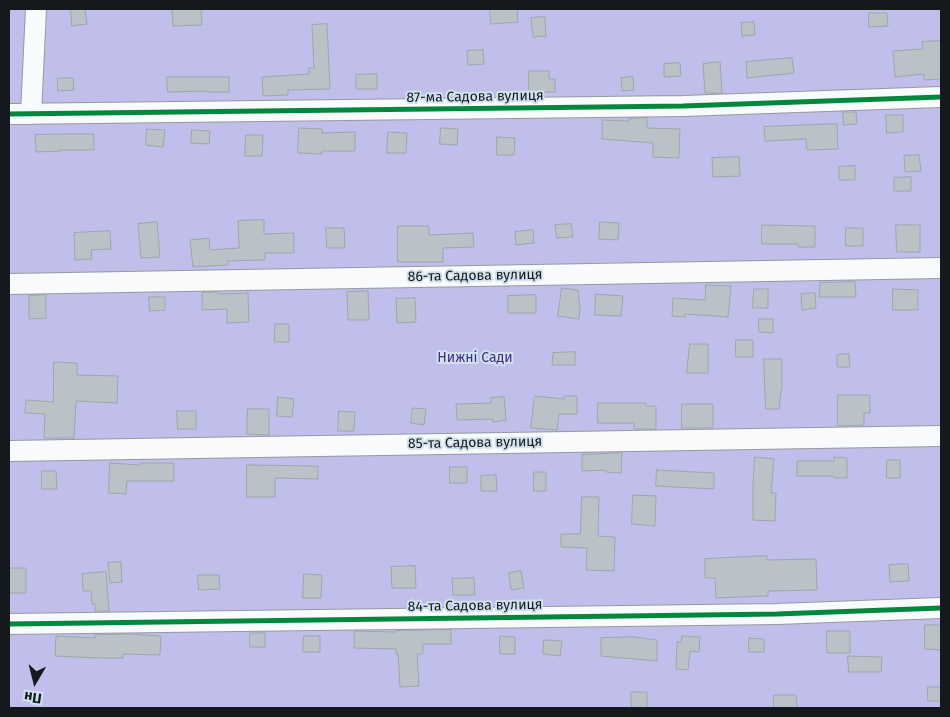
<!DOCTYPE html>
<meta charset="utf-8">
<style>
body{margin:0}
#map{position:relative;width:950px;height:717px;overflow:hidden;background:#d7e1e8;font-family:"Fira Sans",sans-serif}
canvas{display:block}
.frame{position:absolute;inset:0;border:10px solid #13191d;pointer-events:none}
.north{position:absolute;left:10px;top:657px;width:50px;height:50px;-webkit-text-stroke:4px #d1e2ee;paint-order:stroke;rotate:188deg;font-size:14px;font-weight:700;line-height:20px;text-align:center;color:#13191d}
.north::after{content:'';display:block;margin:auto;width:18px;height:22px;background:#13191d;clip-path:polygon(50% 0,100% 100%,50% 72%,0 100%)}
</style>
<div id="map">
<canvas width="950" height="717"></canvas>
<div class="frame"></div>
<div class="north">Пн</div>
</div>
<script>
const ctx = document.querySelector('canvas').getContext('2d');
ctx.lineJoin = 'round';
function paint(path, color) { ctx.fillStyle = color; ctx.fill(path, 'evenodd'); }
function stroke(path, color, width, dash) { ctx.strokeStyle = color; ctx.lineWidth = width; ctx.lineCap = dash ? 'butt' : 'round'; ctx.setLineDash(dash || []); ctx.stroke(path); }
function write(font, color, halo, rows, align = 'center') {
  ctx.font = font + ' "Fira Sans",sans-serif'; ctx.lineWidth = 4; ctx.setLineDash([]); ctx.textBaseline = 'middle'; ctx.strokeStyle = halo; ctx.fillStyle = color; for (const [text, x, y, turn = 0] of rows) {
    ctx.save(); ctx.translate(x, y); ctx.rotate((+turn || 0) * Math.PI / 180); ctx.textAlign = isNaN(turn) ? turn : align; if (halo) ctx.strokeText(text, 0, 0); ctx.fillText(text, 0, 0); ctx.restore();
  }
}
paint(new Path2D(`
 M9,9H941V708H9Z`), '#c0bfec');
const building = new Path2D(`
 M71,9H85L87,24L72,26Z
 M201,9L202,25L173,26L172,10Z
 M490,9H517L518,22L491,24Z
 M869,13H887L888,26L869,27Z
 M545,17L546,36L533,37L531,18Z
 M754,22L755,35L742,36L741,23Z
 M327,24L330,89L288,90V95L263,96L262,77L309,74V68H314L312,25Z
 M941,41V79L924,80V74L895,77L893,51L923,49L922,42Z
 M483,50L484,64L468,65L467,51Z
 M792,58L794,73L747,78L746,62Z
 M720,62L722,93H705L703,64Z
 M680,63L681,76L664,77V64Z
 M529,71H549V79H555V92H529Z
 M377,74V89H356V75Z
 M167,77H229V92H206V91L168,92Z
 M633,77L634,90L622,91L621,78Z
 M58,78H73L74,90L58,91Z
 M843,112H856L857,124L844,125Z
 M886,115H903V132L887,133Z
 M647,118V128L680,129L679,158L653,157V143L602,139V120L629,121V119Z
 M837,124L838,149L807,150L806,139L765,141L764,127Z
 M299,128L322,129V133L355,132V151H322V154L298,153Z
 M441,128L458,129L457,145L440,144Z
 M147,129L165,130L163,147L146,145Z
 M192,130L210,131L209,144L191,143Z
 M388,132L407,133L406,153H387Z
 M64,134H94V150H60L61,151L36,152L35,135Z
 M246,135H263L262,156H245Z
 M497,137L515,138L514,155H497Z
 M919,155L921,171L905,172L904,156Z
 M739,157L740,176L713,177L712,158Z
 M855,166V180H839V167Z
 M911,177V191H894V178Z
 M264,220V234L294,233V253H265V260L227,261L228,265L193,267L190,240L209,238L210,250L239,248L238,221Z
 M157,222L160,257L141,258L138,224Z
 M600,222L619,223L618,240L599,239Z
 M571,224L573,237L557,238L555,225Z
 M762,225L815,226V247H798V244H762Z
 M896,225H920V252H897Z
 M398,226H429V235L473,233L474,247L443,248V262H398Z
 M326,228H344L345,248H327Z
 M846,228H863V246H846Z
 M533,230L534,243L516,245L515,232Z
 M110,231L111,249L91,250L92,259L75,260L74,233Z
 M855,282L856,297H819L820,283Z
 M706,285L731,286L728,317L685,314V317L672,316L673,298L705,300Z
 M562,288L578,290L580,310L579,319L558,316Z
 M754,289H768V308H753Z
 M893,289L918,290V310H893Z
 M368,291L369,320H348L347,292Z
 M218,292V294L248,293L249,322L227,323V309L202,310V293Z
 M815,293L816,308L802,310L801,294Z
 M596,294L623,296L621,316L595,315Z
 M46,295V318L29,319V296Z
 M536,295V313H508V296Z
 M149,297H165V310L150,311Z
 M415,298L416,322L397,323L396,299Z
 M759,319H773V333L759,332Z
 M275,324H289V342H275Z
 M736,340H753V357H736Z
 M690,344H708V373H687Z
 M575,352V365H552L553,353Z
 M849,354L850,367H837V355Z
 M764,359H782V390H781L779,409H766Z
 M54,362L77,363V375L118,376L117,403L76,401L74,438H44L45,414L25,413L26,400L53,402Z
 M838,395H870V413H864V425L838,426Z
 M535,396L564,399V396H577V414H559L557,430L531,428Z
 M278,397L294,399L292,417L277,416Z
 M504,397L506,420L493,422V419L457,420L456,404L491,403V398Z
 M598,403H646V406H656V429H634V423H598Z
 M682,404H713V428H682Z
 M413,408L426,409L424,425L411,423Z
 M248,409H269V435L247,434Z
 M177,411H196V429H178Z
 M339,411L355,412L354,431H338Z
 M622,453L621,473L606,472V470L582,471V455Z
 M755,457L774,459L771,493H776L775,521L753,520V484Z
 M834,457L847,458V478H834V476H797V461H834Z
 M887,460H900V478H887Z
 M110,463L140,465V463H174V481H127L126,494L109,493Z
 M247,465L318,466V479L275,478V497H247Z
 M450,467H467V483H450Z
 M657,470L714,473V489L656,486Z
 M42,471H56L57,489H42Z
 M534,472H546V491H534Z
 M496,475L497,491H481V476Z
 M633,495L656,496L655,526L632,524Z
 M582,497H599L598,536L615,537L614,571L586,570L587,548L561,547V534H580Z
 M767,556V560L816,559L817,590L768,591V596L716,598L715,578H705V559Z
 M121,562L122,582L110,583L108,563Z
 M908,564L909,581L890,582L889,565Z
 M415,566L416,588H392L391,567Z
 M9,568H26V593H9Z
 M521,571L524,588L511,590L509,573Z
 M106,572L109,611H95V604H92L91,591H83L82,574Z
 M304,574L322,575L321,598H303Z
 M198,575H219L220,589L199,590Z
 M474,578L475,595H453L452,579Z
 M925,625H941V650L925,649Z
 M451,630V644H423V654H417L419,686L400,687L398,654H396V649L354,648V631L396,632V631Z
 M827,631H850V653H827Z
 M250,633H265V647H250Z
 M129,634L161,636L160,655L123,654V658H101L55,656L56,636L95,638V635Z
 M304,636H320V652H303Z
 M500,636L515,637V654H500Z
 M682,636L700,637L699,652L690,651L688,670L676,669L677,642H681Z
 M634,637L657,640V661L601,656V638Z
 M749,638L764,639V652H749Z
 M544,640L562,641L560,656L543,654Z
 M848,656L882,657L881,672H849Z
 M928,687H941V701H928Z
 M631,692H647V708H632Z
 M774,695H796L797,708H774Z`);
paint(building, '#b9c2c6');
stroke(building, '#9ea7ab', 1);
const minor = new Path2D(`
 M9,114L683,106L941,97
 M31,114L36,9
 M9,284L941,268
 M9,451L941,436
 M9,624L777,614L941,608`);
stroke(minor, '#939ba0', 22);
stroke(minor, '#f9fafc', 20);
stroke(new Path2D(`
 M9,114L683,106L941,97
 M9,624L777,614L941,608`), '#00873e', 5);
write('14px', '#13191d', '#d1e2ee', [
 ["87-ма Садова вулиця",475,97,-1],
 ["86-та Садова вулиця",475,276,-1],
 ["85-та Садова вулиця",475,443,-1],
 ["84-та Садова вулиця",475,606,-1]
]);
write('14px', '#422c83', '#d1e2ee', [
 ["Нижні Сади",475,358]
]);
</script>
